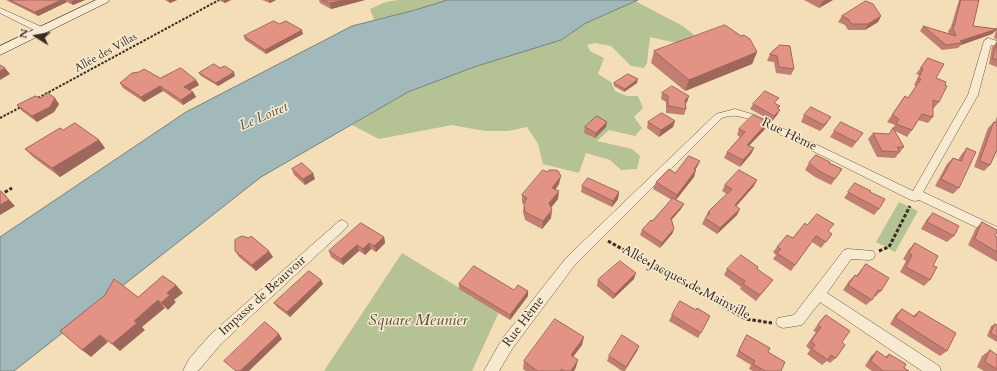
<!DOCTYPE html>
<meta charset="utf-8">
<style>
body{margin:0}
#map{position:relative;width:997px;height:371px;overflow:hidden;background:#f3deb7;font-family:Cardo,serif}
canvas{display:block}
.north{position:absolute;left:16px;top:16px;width:40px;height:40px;-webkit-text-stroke:3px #f7ead0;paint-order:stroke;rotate:281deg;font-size:11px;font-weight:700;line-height:16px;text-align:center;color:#3a2c23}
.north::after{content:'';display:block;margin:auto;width:14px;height:18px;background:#3a2c23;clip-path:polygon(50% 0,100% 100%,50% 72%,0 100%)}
</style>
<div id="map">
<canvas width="997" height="371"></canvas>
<div class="north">N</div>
</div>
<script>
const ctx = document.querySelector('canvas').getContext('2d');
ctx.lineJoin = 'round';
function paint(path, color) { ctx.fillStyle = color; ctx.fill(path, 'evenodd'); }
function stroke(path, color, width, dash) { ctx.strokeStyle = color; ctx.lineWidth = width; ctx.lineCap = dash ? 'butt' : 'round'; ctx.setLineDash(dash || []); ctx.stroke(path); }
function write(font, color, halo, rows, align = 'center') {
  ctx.font = font + ' Cardo,serif'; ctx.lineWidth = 3; ctx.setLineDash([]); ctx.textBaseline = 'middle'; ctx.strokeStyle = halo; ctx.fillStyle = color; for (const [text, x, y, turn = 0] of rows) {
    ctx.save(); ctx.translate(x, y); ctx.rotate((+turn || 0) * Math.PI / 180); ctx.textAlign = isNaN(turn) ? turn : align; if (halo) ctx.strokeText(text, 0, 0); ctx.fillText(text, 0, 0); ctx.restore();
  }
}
paint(new Path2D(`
 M398,0H448L415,10L374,20L370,9L386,2Z
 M635,1L683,26L694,35L686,45L650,37L647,63L644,68L631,66L611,46L595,43L587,45L590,51L604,58L598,74L611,82L615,91L627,96H638L643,108L634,117L642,128L635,136L609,130L597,141L632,149L640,156L637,169L621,170L610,160L586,153L579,173L543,164L538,144L527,127L508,131H485L452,125L379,139L352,125L408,92L474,67L561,40L586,23Z
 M899,202L918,211L895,252L876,242Z
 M402,253L499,312L472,371H324Z`), '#b5c293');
const water = new Path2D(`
 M448,0H638L586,23L561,40L474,67L408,92L261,177L14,371H0V237L186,112L352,26L415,10Z`);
paint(water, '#a1b9ba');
stroke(water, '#78817e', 1);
const street = new Path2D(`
 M0,8L44,28L45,30L44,32H38L0,13Z
 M988,38L997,41V47L991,45L978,95L923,192L997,227V237L919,200L915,201L911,200L749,119C739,116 732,114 722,118L574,266L512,349L499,371H484L502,339L566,258L716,114L735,109L755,115L913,191L968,95L984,41Z
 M342,220L346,222L348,225L346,228L221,344L198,371H183L189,359L211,334L338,222Z
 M848,249L873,251L875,255L873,259L869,260L851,259L827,293L939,366L941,371H922L820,302L802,325L783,328L778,326L776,322L778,318L794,315L844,250Z`);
const secondary = new Path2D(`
 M96,0H109L108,2L0,55V46Z`);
stroke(street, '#685848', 1);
stroke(secondary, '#3a2c23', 1);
stroke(new Path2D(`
 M38,98L219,0
 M0,118L21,107`), '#3a2c23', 2, [2.5, 1.5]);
stroke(new Path2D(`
 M0,195L12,188
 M608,241L746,319L772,323
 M879,251L889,247L910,206`), '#3a2c23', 3, [3.5, 2]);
paint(street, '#f7ead0');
paint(secondary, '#f7ead0');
paint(new Path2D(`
 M6,0H85L73,5L67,2L38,16Z
 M165,0H177L170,3Z
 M218,0H231L225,3Z
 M262,0H276L270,3Z
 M319,0H365L331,9L320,3Z
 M804,0H833L819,8Z
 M959,0H977L973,26L996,29L997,27V40L994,38L996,30L992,34L961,45L958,48L942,50L920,31L923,26L949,34L948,31L951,27Z
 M842,16H881L878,22L865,30H848L845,25L838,22Z
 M279,24L303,34L266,54L245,40L244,36Z
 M997,42V67L989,64L992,47Z
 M780,45L794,69L791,75L776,73L774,62L767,61L770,54Z
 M654,51L757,52L752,64L685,91L651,63Z
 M928,58L936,78L945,85L939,102L934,108H933V117L928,123L918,120L912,130L907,137L895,131L904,147L895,158L877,157L868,139L873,133L889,134L892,130L895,125L887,122L905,96L908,98L916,86L914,85L919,75L916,74Z
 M220,68L235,76L218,86L201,76L199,73Z
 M160,78L196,80L199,85L189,90L193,92L196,97L183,105L163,91L144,102L123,88L120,83Z
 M614,83H637L624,92L614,86Z
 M662,93L689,96L687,102L685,104L686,109L684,115L666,113V102L661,99Z
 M59,104L54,112L37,122L22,111L17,105Z
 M753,104H776L780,106L778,109L780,110L777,115L772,121L750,109Z
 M804,115L827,123L820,131L801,122Z
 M997,116V150L990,165L984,171L974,167L988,128L994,122H995Z
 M675,121L673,127L659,137L647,128L648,122Z
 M768,122L765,129L749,146L754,148L751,154L740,167L724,158L727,152L740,137L737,135L739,129Z
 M585,127H606L595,138L584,133Z
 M63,130L99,140L105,148L60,177L33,157L25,149Z
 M834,131L863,133L852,148L830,137Z
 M967,148L959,188L953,194L935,186L947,164L953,158L958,160L961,155Z
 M700,161L697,167L695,170L694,177L676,200L681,209L671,220L674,229L672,234L660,248L640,235L642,230L652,221L672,200L653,189L656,182Z
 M809,163H830L842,169L831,185L815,177L805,170Z
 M292,169L315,179L305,185L294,175Z
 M855,183L870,192L879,209L874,215L844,198Z
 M559,184L555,190L558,199L551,208V218L542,229L525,220L523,212L524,204L522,203V195Z
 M725,185L754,186L736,206L737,215L717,234L702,224L708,212L711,210L713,207L727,194L722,191Z
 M582,186L619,192L618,199L612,207L581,192Z
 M933,213L954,236L947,242L921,229L927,219Z
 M982,222L995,236L997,237V262L968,245L976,228Z
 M807,225L828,231L832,234L821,248L812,242L791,271L773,259L776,255L773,252L777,247L793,238Z
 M384,237L385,243L376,252L371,249L365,255L359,251L343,265L331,257L329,251Z
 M915,243L933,266L930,280L924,286L900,272L906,261L903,259L909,249Z
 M235,251L273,257L256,271L239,257Z
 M866,264L881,291L875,297L874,296L872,300L866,305L843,290L849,281L855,275L856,276Z
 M727,269H757L769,285L756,301L740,289L741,287L724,275Z
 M634,279L613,299L597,286L598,280Z
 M321,280L323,284L290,317L277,307L274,303Z
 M459,284L514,290L528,291V296L510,320L459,289Z
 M902,309L913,316L919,311L947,351L940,356L890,324L896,314Z
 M672,315L701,333L698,338L669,321Z
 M826,315L842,342L836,358L830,363L827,361L822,365L807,354L810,350L806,346L816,332L813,331L821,320Z
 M995,324L997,325V342L987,336L991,326Z
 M747,335L781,371H753L749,369L751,365L736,356L744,340Z
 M582,345L573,357L576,367L574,371H526L523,369L524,361Z
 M639,346L637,351L625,371H622L607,361L609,356Z
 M990,350L997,355V371H984L977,367L982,356Z
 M877,351L885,357L889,354L904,368L909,371H872L865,366L871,356Z`), '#c27e72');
paint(new Path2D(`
 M61,0H65L67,2L38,16L35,12Z
 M74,0H85L73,5L71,1Z
 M168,0H177L170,3Z
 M223,0H231L225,3Z
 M268,0H276L270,3Z
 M343,0H365L331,9L330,3Z
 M825,0H833L819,8L822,2Z
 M881,16L878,22L865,30L868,24Z
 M997,29L992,34L961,45L962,43L960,41Z
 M302,30L303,34L266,54L265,50Z
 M757,52L752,64L685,91L689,80Z
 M5,68L10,74L0,80V71Z
 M234,72L235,76L218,86L216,83Z
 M638,79L637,83L624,92L625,89Z
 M196,80L199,85L187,92L184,87Z
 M160,86L163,91L144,102L141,97Z
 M193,92L196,97L183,105L181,100Z
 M689,96L687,102L683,106L685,100Z
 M55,98L59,104L54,112L37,122L32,116Z
 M780,110L777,115L772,121L774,116Z
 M831,117L827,123L820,131L824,125Z
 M675,121L673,127L659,137L661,130Z
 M607,122L606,127L595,138L596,133Z
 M768,122L765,129L744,151L747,145Z
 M99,140L105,148L60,177L52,168Z
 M754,148L751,154L740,167L743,160Z
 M700,161L697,167L691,175L694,169Z
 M696,170L694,177L675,201L677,195Z
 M313,173L315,179L305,185L303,179Z
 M561,176L559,184L551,196L552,188Z
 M757,180L754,186L732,211L735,205Z
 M1,191L15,206L0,215V205Z
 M559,191L558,199L548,211L549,203Z
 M619,192L618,199L612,207L613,201Z
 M684,204L681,209L669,223L671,218Z
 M740,209L737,215L717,234L720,228Z
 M552,210L551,218L542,229L543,221Z
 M674,229L672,234L660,248L662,243Z
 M384,237L385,243L376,252L374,246Z
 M369,243L371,249L365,255L363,249Z
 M357,245L359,251L343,265L341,259Z
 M269,251L273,257L256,271L252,265Z
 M636,273L634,279L613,299L615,294Z
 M321,280L323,284L290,317L287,312Z
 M176,285L183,293L174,300L176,302L168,310L161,303L167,293Z
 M528,291V296L510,320V315Z
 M158,300L165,308L142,327L145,330L120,351L112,344L134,321Z
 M279,334L282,339L249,371H240Z
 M100,335L108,342L91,357L82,350Z
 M584,337L582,345L569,362L571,355Z
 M639,346L637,351L624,371L626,367Z
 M578,360L576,367L574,371H571Z`), '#9e675c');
const building = new Path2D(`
 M10,0H61L35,12Z
 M323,0H343L330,3Z
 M961,0H979L973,26L997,29L960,41L962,43L946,45L923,26L956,36L952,25L954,26Z
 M866,1L873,4L881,16L868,24H852L848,19L842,16Z
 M274,21L279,24L286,21L302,30L265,50L244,36Z
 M725,25L741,36L744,35L750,39L757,52L689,80L654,51Z
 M997,42V60L993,59Z
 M780,45L790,46L794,69L779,67L777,56L770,54Z
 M928,58L944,64L936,78L946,82L945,85L947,86L939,102L933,100V117L922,114L912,130L896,124L899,119L892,115L905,96L908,98L921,79H918L923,69L921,68Z
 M214,64L220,68L225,66L234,72L216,83L199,73Z
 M0,65L5,68L0,71Z
 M181,68L196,80L184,87L193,92L181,100L160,86L141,97L120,83L132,73L139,72L144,69L160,78Z
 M628,74L638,79L625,89L614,83Z
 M672,86L689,96L685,100L686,109L668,106V96L662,93Z
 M765,91L779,98L774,103L780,106L777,108L780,110L774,116L753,104Z
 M48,93L55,98L50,107L32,116L17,105L35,96L40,98Z
 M811,107L831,117L824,125L804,115Z
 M662,113L675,121L661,130L648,122Z
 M753,115L768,122L747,145L754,148L743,160L727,152L745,132L739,129Z
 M597,116L607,122L596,133L585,127Z
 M841,122L863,133L856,142L834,131Z
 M994,122L997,123V150L990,165L980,161Z
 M75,123L99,140L52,168L25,149L60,128L63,130Z
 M893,128L904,147H897L900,152L882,151L873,133L889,134Z
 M967,148L976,152L959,188L941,179L953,158L961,161Z
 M816,155L830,162L829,163L842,169L835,179L819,171L809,163Z
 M689,156L700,161L694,169L696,170L677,195L656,182L669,169L675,173Z
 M302,163L313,173L303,179L292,169Z
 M543,170L547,172L549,170H555L558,171L561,176L552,188L559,191L549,203L552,210L543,221L525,212L524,204L527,198L522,195Z
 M739,170L757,180L735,205L740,209L720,228L705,218L710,213L708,212L713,207L732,189L725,185Z
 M588,178L619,192L613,201L582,186Z
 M855,183L871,191L870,192L885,199L879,209L848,192Z
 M1,191L9,200L0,205V192Z
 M673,198L684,204L671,218L674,229L662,243L642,230L651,220L652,221Z
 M933,213L959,226L954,236L927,222Z
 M817,214L834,224L828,231L832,234L826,242L816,236L795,265L777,253L781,249L777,247L787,235L793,238L805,223L807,225Z
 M982,222L997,230V232L995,236L997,237V252L975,239Z
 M361,223L384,237L374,246L369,243L363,249L357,245L341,259L329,251Z
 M242,236L249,238L251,236L269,251L252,265L235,251V240Z
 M915,243L938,256L933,266L937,267L930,280L906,267L912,255L909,253Z
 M741,255L758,267L757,269L773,280L760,295L743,284L745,281L727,269Z
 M620,261L636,273L615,294L598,280Z
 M866,264L889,278L881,291L878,290L872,300L848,285L855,275L857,276Z
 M474,266L514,290L518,285L528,291L510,315L459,284Z
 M309,271L321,280L287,312L274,303Z
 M163,276L176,285L167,293L170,295L161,303L158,300L134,321L137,323L112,344L100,335L82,350L60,331L105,295L114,279L138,297Z
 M680,301L696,310L697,308L710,316L701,333L672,315Z
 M902,309L915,317L919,311L956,333L947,351L896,318Z
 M826,315L850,331L842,342L845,345L836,358L831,355L828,360L812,349L815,345L811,341L821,327L818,325Z
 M555,319L584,337L571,355L578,360L571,371H564L562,369L560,371H537L524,361Z
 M265,322L279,334L240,371H236L224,361Z
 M995,324L997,325V337L991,333Z
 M622,335L639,346L626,367L609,356Z
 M747,335L770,348L768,352L785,362L781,371H765L753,364L755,361L739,351Z
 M990,350L997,355V369L985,362Z
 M877,351L887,358L889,354L906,364L904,368L909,371H883L871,361Z`);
paint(building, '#e29384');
stroke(building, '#9e675c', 1);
write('11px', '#3a2c23', '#f7ead0', [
 ["Allée des Villas",106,53,-29]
]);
write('13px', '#3a2c23', '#f7ead0', [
 ["Rue Hème",789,135,26],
 ["Allée Jacques de Mainville",686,283,28],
 ["Impasse de Beauvoir",263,296,-42],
 ["Rue Hème",524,322,-53]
]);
write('italic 14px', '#544f49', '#f7ead0', [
 ["Le Loiret",264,117,-23]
]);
write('italic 16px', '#59523f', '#f7ead0', [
 ["Square Meunier",418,321]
]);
</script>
